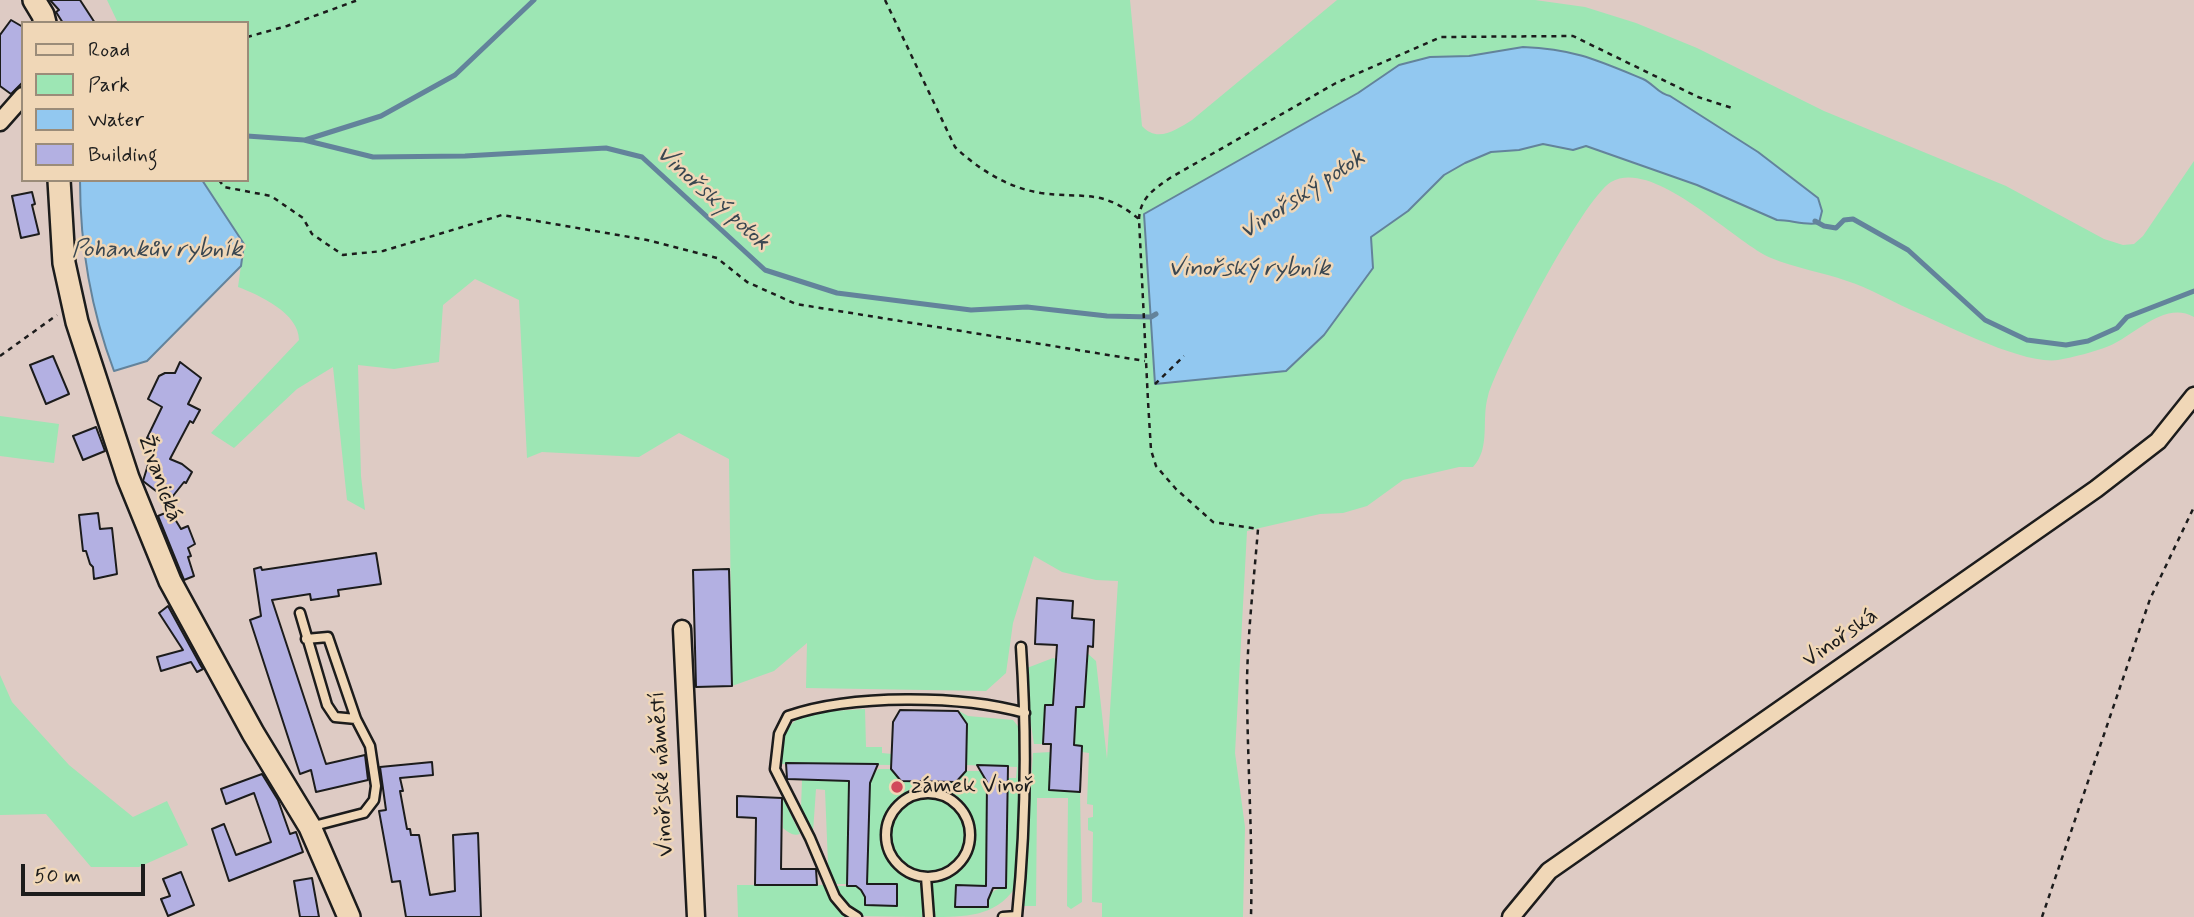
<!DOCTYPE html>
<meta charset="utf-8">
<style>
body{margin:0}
#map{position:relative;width:2194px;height:917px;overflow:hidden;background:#decbc4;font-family:Mynerve,sans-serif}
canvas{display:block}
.legend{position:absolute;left:21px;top:21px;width:228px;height:161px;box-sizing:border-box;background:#f0d7b7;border:2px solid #9b8c79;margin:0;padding:9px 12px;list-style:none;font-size:21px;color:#1c1c1c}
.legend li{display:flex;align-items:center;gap:14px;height:35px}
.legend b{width:35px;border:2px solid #9b8c79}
.scale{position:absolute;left:21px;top:864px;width:124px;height:32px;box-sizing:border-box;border:4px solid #1c1c1c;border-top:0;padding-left:9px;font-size:21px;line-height:24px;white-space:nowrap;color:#1c1c1c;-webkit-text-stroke:5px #f0d7b7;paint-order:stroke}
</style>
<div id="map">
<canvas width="2194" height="917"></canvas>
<ul class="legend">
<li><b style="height:9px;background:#f0d7b7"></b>Road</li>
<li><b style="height:19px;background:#9de6b4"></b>Park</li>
<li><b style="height:19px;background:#92c8f0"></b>Water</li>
<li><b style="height:19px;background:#b3b0e2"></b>Building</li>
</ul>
<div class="scale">50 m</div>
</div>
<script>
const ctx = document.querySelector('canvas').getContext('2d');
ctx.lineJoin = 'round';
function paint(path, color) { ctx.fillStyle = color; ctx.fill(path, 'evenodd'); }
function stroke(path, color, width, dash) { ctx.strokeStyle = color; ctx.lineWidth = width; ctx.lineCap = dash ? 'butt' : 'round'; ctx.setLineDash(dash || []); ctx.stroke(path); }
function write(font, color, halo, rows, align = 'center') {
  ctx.font = font + ' Mynerve,sans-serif'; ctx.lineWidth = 5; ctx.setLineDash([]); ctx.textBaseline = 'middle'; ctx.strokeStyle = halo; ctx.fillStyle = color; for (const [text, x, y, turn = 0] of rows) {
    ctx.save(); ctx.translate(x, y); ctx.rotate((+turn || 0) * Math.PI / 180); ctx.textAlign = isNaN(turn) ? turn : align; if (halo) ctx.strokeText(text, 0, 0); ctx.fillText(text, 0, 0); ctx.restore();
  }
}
paint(new Path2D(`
 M107,0H1130L1142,126C1157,143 1176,130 1192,120L1337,0H1535L1585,7L1636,23L1697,48L1824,111L2006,186L2104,239L2123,245L2134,244L2143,236L2194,161V317C2165,300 2135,335 2109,346C2094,352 2074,357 2058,360C2022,365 1945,324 1909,309C1889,300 1869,288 1847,281C1822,272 1795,268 1771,258C1733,241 1653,157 1611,182C1583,199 1498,361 1488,396C1481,419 1491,448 1473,467H1459L1403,480L1367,506L1343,513L1320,514L1247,531L1235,753L1245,827L1243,917H1102V903L1092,902L1093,832L1088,830V818L1093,817V805L1087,804L1089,753L1082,752V746L1074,745L1076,707H1084L1086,652L1096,661L1107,759L1118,581L1096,580L1062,572L1034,556L1013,623L1006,673L986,691L806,688L807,643L774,671L732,686L729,459L679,433L639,457L542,452L527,458L519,300L475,279L443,305L439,362L394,369L358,365L361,476L365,510L347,500L333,367L297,389L234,448L211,433L299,340C299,313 259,295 238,287L244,244L202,180H247V23H118ZM1523,47L1650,82L1662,95L1670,96L1758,152L1799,183L1819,223C1805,226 1792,220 1777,220L1697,185L1611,153L1586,146L1573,150L1544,144L1519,150L1491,152L1465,163L1444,175L1408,211L1371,237L1237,162L1358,93L1399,65L1430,57L1469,56Z
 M0,416L59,424L54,463L0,456Z
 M1053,658L1056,659L1053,705L1043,744H1034L1028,706L1027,668Z
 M0,675L12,702L69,765L133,817L167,801L188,845L139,867H91L46,814L0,815Z
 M865,709L866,747H882V753L892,754V765L781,764C779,704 820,713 865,709Z
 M959,711L968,716L1013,720L1021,730L1024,755L1015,888C995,917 965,917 930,917C930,908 927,893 931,885C936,877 947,877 954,872C978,855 981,821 961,800C954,793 946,791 939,785L941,782H957V777H960L966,771H979L987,778L986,886L956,885L955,906L987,907C988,894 993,888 1006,888L1008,778H1016L1017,767L966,765L967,729L959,716Z
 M1051,752L1049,790L1080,792L1082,902L1071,909L1067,906L1068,798H1037L1036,906H1023L1033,753Z
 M878,769H892L900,776V781L916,782L917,786C882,801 865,843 898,870C905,875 917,876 921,884C925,892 924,908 922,917L860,916C848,909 839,899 835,886H857L865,895V905H897V885L867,884L870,776H873Z
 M849,776L847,884H835L828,864L825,790L816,789L813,832L801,808L802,780H840Z
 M890 833a38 38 0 1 1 76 0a38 38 0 1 1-76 0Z
 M783,798L800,834C793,836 789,833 783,828Z
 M737,885H826L836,908L846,917H738Z`), '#9de6b4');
const water = new Path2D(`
 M1523,47C1574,49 1597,60 1643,79C1654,84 1658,94 1670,96L1758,152L1818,198L1822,211L1819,223C1805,226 1792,220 1777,220L1697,185L1586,146L1573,150L1543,144L1519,150L1491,152L1465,163L1444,175L1408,211L1371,237L1373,268L1324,335L1286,371L1155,384L1144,214L1358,93L1399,65L1430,57L1469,56Z
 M80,180H202L244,244L241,266L147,361L114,371C91,310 80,245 80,180Z`);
paint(water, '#92c8f0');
stroke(water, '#63839b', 2);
stroke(new Path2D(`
 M247,136L304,140L373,157L465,156L606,148L642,157L765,270L837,293L971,310L1027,307L1107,316L1151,317L1156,314
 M305,140L381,116L455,75L534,0
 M1815,221L1824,226L1836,228L1844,220L1853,219L1908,250L1985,320L2027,340L2066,345L2088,341L2117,328L2127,317L2194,291`), '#63839b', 5);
const building = new Path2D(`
 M50,0H80L95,23H63L56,12L59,10Z
 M11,20L23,27V82L11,94L0,86V35Z
 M32,192L35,204L32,205L39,234L21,238L12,196Z
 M53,356L69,394L46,404L30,365Z
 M180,362L201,378L188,404L200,410L193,423L190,421L170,459L182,464L192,472L186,483L184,482L169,501L143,481L155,442L147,438L162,407L148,399L159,376L165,373H175Z
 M96,427L105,451L83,460L73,436Z
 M170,511L181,529L188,526L195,544L188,548L191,556L188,557L194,576L184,580L158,516Z
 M98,513L100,529L112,528L117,574L94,579L93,567L90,564L86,551H83L79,515Z
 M376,553L381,584L338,590L339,596L311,600L310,594L272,600L326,764L365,755L368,780L316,792L311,770L300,774L250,620L261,616L254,569L261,567L262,570Z
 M729,569L732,686L696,687L693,570Z
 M1037,598L1073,601L1072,618L1094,620L1093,647L1088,646L1084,707H1076L1074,745L1082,746L1080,792L1049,790L1051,744H1043L1045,705H1053L1057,645L1035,644Z
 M168,606L201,666L203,669L197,672L191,662L161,671L157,657L183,650L159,613Z
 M900,710L958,711L967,724L966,771L956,782L901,781L891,769L893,722Z
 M432,762L433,775L400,778L403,791H400L407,829H410L411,835H419L430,895L455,891L453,835L478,833L481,917H406L400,881L392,882L379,811L386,810L380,767Z
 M786,763L878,764L870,783L867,884H897V906L865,905V897L861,890L856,886H847L849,781L787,779Z
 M977,765L1008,766L1006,888H993L988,900V907H955L956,885L986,886L987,782Z
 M262,774L278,800L290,834L296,832L303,852L229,881L212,829L224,824L236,855L271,842L254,793L226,804L221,789Z
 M737,796L782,798L781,869H816L817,885H755L756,818L737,817Z
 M181,872L194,905L168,916L161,899L170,896L163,879Z
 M312,878L319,917H300L294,881Z`);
paint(building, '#b3b0e2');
stroke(building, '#1c1c1c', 2);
const service = new Path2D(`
 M300,613L327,705L335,717L356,719
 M306,639L328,637L356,719L370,746L376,786L374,800L364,813L310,827
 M886 835a42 42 0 1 1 84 0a42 42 0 1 1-84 0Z
 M926,877L929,917
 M857,917L846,910L835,897L810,838L775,769L779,734L788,716C851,694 961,695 1025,713
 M1003,917L1017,916C1026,827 1027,737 1021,647`);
const minor = new Path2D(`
 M0,122L23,96
 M682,629L696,917
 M1511,917L1549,871L2096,489L2158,441L2194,396`);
const tertiary = new Path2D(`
 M34,0L43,15L45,23
 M59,180L64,263L77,322L128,478L170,581L253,733L310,827L349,917`);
stroke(service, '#1c1c1c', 13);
stroke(minor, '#1c1c1c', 21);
stroke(tertiary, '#1c1c1c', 26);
stroke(new Path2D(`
 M885,0L955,147C978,169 1008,188 1041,193C1084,199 1101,188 1139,219L1148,401L1151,450L1156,466L1176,489L1213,522L1258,529C1254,579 1248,630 1247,680C1247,759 1253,838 1251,917
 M247,37L287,26L358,0
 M219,180L224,187L271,196L303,218L312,234L343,255L383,251L502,215L647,240L717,258L747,282L796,304L1145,361
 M1139,219C1140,198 1154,189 1170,178L1336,83L1441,37L1573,36L1698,97L1732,108
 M0,356L57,315
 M1155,384L1184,356
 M2042,917L2150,599L2194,507`), '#1c1c1c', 2.5, [5, 5]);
stroke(service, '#f0d7b7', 8);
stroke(minor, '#f0d7b7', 16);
stroke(tertiary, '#f0d7b7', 21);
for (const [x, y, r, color] of [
 [897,787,7,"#d1495b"]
]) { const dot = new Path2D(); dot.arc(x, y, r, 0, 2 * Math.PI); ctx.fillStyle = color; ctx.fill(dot); stroke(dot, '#f0d7b7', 2.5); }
write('23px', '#1c1c1c', '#f0d7b7', [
 ["Živanická",159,479,70],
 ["Vinořská",1841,639,-35],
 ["Vinořské náměstí",663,774,-93]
]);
write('23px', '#1c1c1c', '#f0d7b7', [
 ["zámek Vinoř",911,787]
], 'left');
write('italic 24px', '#3a4751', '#f0d7b7', [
 ["Vinořský potok",1303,196,-33],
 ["Vinořský potok",712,199,42],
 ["Pohankův rybník",157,251],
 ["Vinořský rybník",1249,270]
]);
</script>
